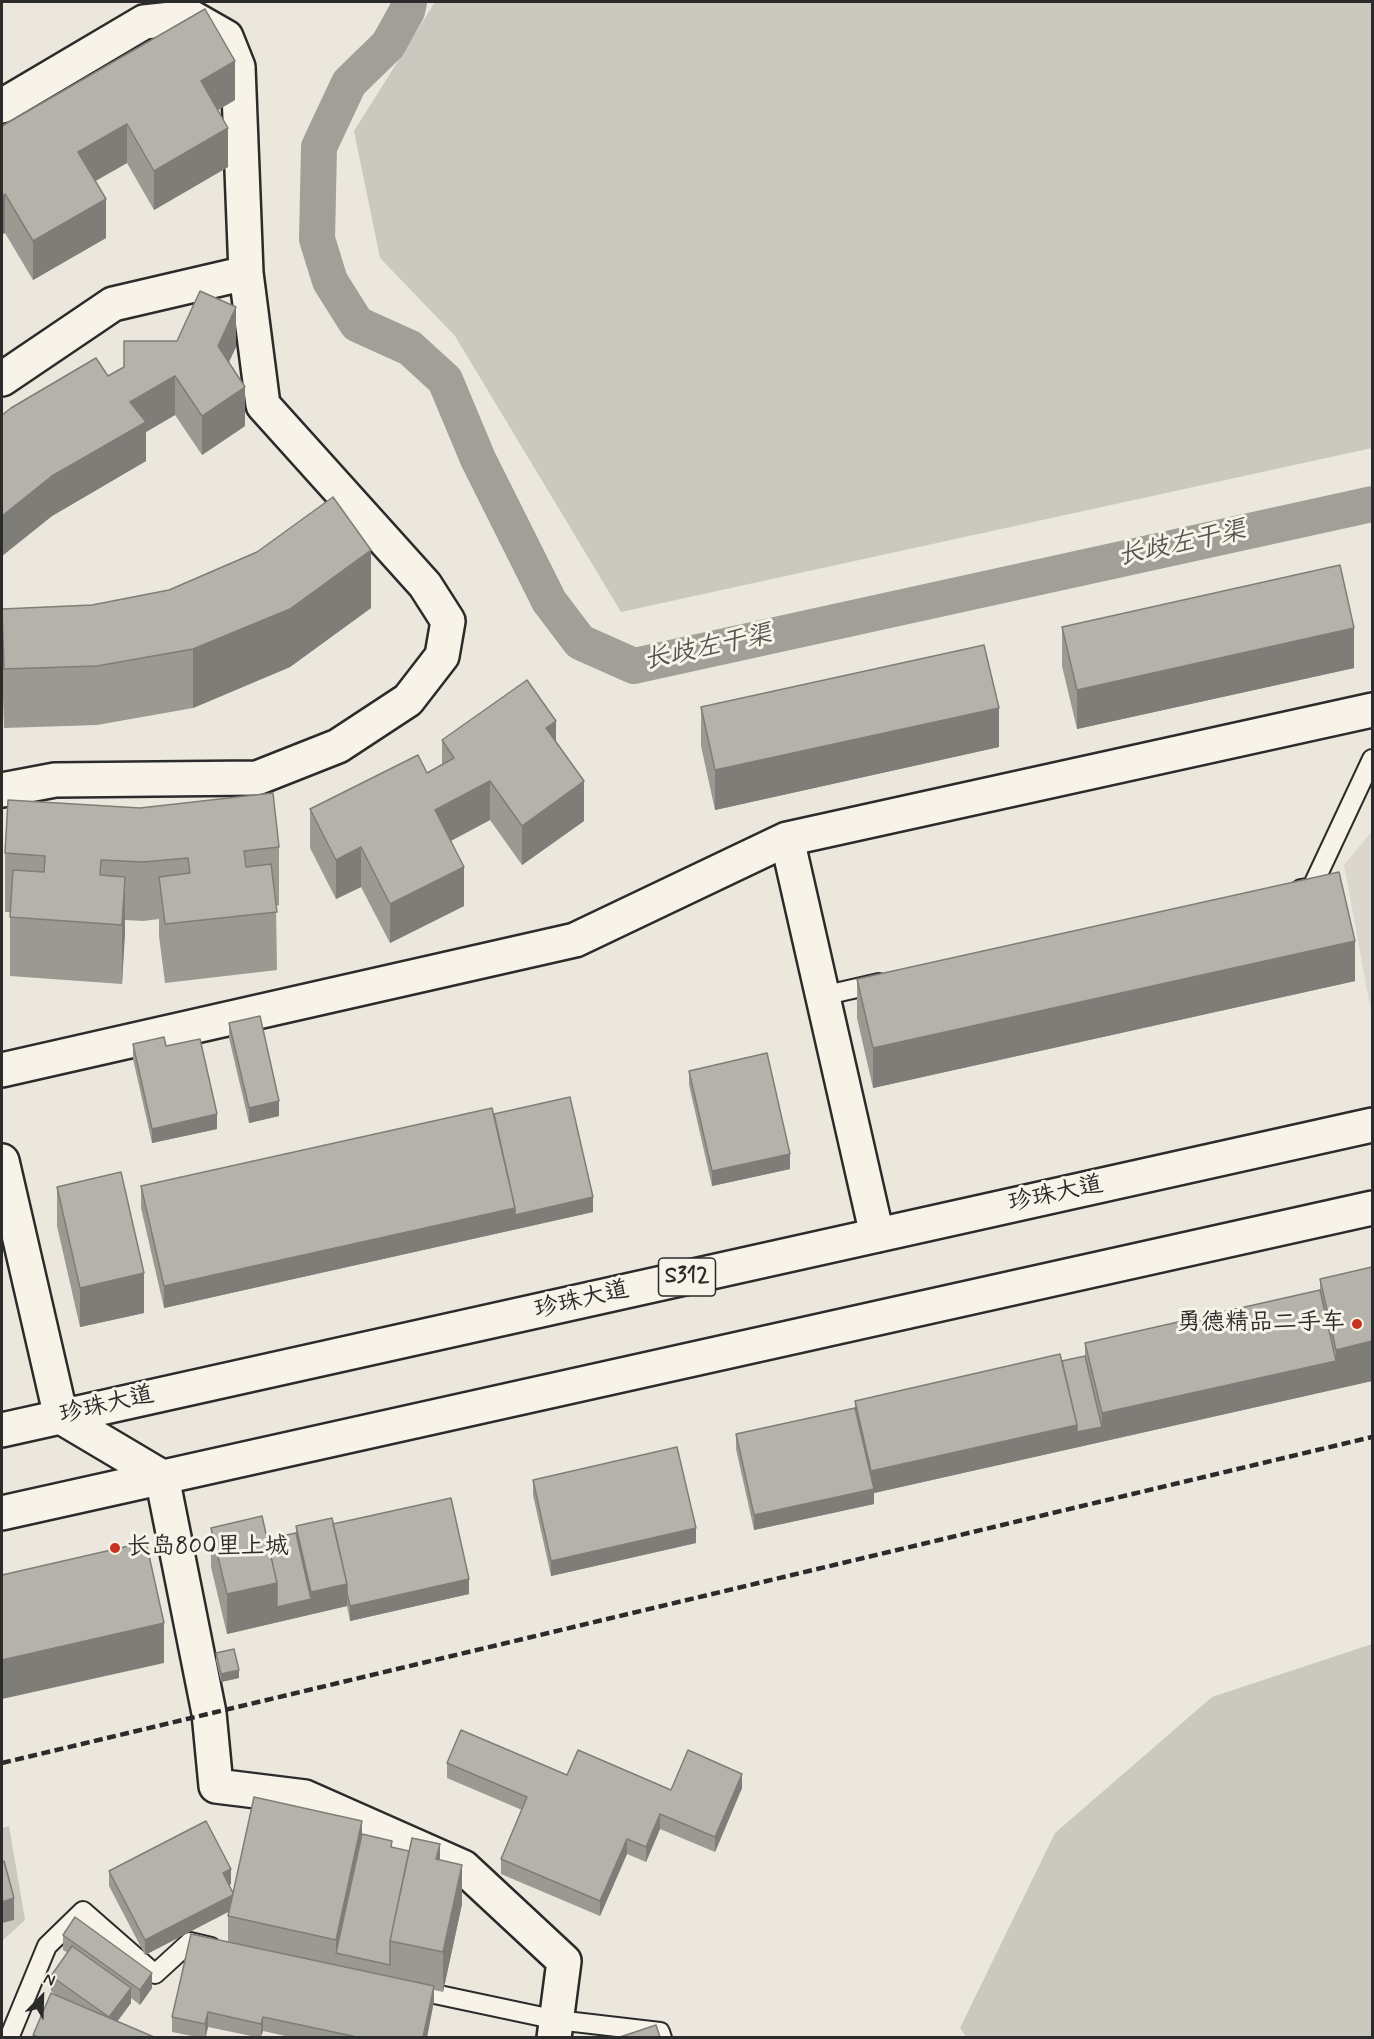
<!DOCTYPE html>
<meta charset="utf-8">
<style>
body{margin:0}
#map{position:relative;width:1374px;height:2039px;overflow:hidden;background:#ebe7dd;font-family:Mynerve,sans-serif}
canvas{display:block}
.frame{position:absolute;inset:0;border:3px solid #2b2b2b;pointer-events:none}
.north{position:absolute;left:12px;top:1967px;width:60px;height:60px;-webkit-text-stroke:4px #f7f3e8;paint-order:stroke;rotate:23deg;font-size:16px;font-weight:700;line-height:24px;text-align:center;color:#2b2b2b}
.north::after{content:'';display:block;margin:auto;width:21px;height:27px;background:#2b2b2b;clip-path:polygon(50% 0,100% 100%,50% 72%,0 100%)}
</style>
<div id="map">
<canvas width="1374" height="2039"></canvas>
<div class="frame"></div>
<div class="north">N</div>
</div>
<script>
const ctx = document.querySelector('canvas').getContext('2d');
ctx.lineJoin = 'round';
function paint(path, color) { ctx.fillStyle = color; ctx.fill(path, 'evenodd'); }
function stroke(path, color, width, dash) { ctx.strokeStyle = color; ctx.lineWidth = width; ctx.lineCap = dash ? 'butt' : 'round'; ctx.setLineDash(dash || []); ctx.stroke(path); }
function write(font, color, halo, rows, align = 'center') {
  ctx.font = font + ' Mynerve,"LXGW WenKai TC",sans-serif'; ctx.lineWidth = 6; ctx.setLineDash([]); ctx.textBaseline = 'middle'; ctx.strokeStyle = halo; ctx.fillStyle = color; for (const [text, x, y, turn = 0] of rows) {
    ctx.save(); ctx.translate(x, y); ctx.rotate((+turn || 0) * Math.PI / 180); ctx.textAlign = isNaN(turn) ? turn : align; if (halo) ctx.strokeText(text, 0, 0); ctx.fillText(text, 0, 0); ctx.restore();
  }
}
paint(new Path2D(`
 M1372,831V1017L1344,865Z`), '#dbd7ce');
paint(new Path2D(`
 M435,2H1372V448L621,612L455,336L380,258L354,131Z
 M1372,1644V2037H966L960,2028L1055,1833L1212,1697Z
 M9,1826L25,1920L2,1941V1828Z`), '#cbc8bf');
stroke(new Path2D(`
 M409,2L407,11L388,45L349,83L319,147L317,239L330,281L357,324L410,348L445,380L478,459L549,601L580,642L634,666L1372,504`), '#a29f98', 36);
const lane = new Path2D(`
 M1301,889L1312,887L1372,759
 M822,996L879,983
 M411,1989L557,2020L660,2032L662,2038
 M9,2038L47,1946L83,1911L155,1974L190,1942L211,1947`);
const street = new Path2D(`
 M2,106L144,22L191,17L226,37L238,67L246,273L263,405L425,585L448,621L442,656L408,700L338,746L257,778L55,780L2,790
 M2,379L113,304L246,273
 M787,839L877,1235
 M2,1070L575,940L787,839L1372,710
 M2,1161L61,1417L162,1477L209,1713L216,1786L305,1797L463,1867L564,1961L554,2038`);
const primary = new Path2D(`
 M2,1430L1372,1125
 M2,1513L1372,1208`);
stroke(lane, '#2b2b2b', 22);
stroke(street, '#2b2b2b', 38);
stroke(primary, '#2b2b2b', 38);
stroke(lane, '#f7f3e8', 18);
stroke(street, '#f7f3e8', 33);
stroke(primary, '#f7f3e8', 33);
stroke(new Path2D(`
 M2,1763L1372,1437`), '#2b2b2b', 4.5, [9, 4.5]);
paint(new Path2D(`
 M235,100L218,110L228,167L154,210L127,163L95,181L106,238L33,280L5,233L2,126Z
 M236,347L229,362L245,426L202,455L175,415L146,432V461L52,516L2,556V415L108,376Z
 M371,608L290,667L193,708L97,725L4,728L2,668V609Z
 M1062,627L1354,668L1077,729L1062,666Z
 M701,707L999,747L715,810L701,746Z
 M442,740L556,742L584,821L522,865L490,820L451,841L464,906L390,943L361,887L336,899L310,848V809L427,773L442,765Z
 M279,847V905L276,906L277,970L165,983L159,936V919L143,921L125,920L122,984L10,976V912H5V853Z
 M857,979L1355,981L873,1088L857,1018Z
 M229,1023L279,1116L249,1123L229,1038Z
 M133,1044L166,1046L217,1129L152,1143L133,1059Z
 M689,1071L790,1169L712,1186L689,1085Z
 M494,1114L593,1212L164,1308L141,1208V1186Z
 M57,1187L144,1313L80,1327L57,1226Z
 M1320,1279L1372,1381L874,1493V1504L754,1530L736,1449V1434L855,1408V1401L1085,1356V1343L1320,1290Z
 M533,1480L696,1543L551,1576L533,1495Z
 M333,1524L469,1594L350,1621L347,1606L227,1634L211,1567V1528L267,1539L296,1533V1526Z
 M216,1653L239,1678L221,1682L216,1661Z
 M447,1763L567,1775L671,1790L742,1788L715,1852L660,1829L646,1862L627,1854L600,1916L501,1874V1859L522,1810L447,1778Z
 M362,1834L392,1847L440,1860L462,1904L443,1992L434,1990V2001L427,2037H290L263,2031L261,2037H256L208,2027L206,2037H197L172,2032V2017L228,1942V1916L229,1911L145,1955L109,1886V1871L231,1884L229,1885L233,1893Z
 M63,1935L152,1988L140,2005L131,1998V2003L117,2022L154,2037H33V2035L59,1997L51,1991V1976L68,1953L63,1950Z`), '#9c9993');
paint(new Path2D(`
 M235,61V100L201,120V81Z
 M127,124V163L78,191V152Z
 M228,128V167L154,210V171Z
 M5,194V233L2,235V196Z
 M106,199V238L33,280V241Z
 M236,307V347L218,385V346Z
 M175,376V415L146,432V461L52,516L2,556V516L130,402Z
 M245,387V426L202,455V416Z
 M371,550V608L290,667L193,708V649Z
 M1354,628V668L1077,729V690Z
 M999,708V747L715,810V770Z
 M556,721V760L546,728Z
 M490,781V820L435,849V810Z
 M584,781V821L522,865V826Z
 M361,847V887L336,899V860Z
 M464,867V906L390,943V904Z
 M125,877V935L122,984V925Z
 M1355,941V981L873,1088V1048Z
 M279,1101V1116L249,1123V1108Z
 M217,1114V1129L152,1143V1129Z
 M790,1154V1169L712,1186V1171Z
 M593,1197V1212L164,1308V1286L515,1208Z
 M144,1273V1313L80,1327V1288Z
 M1372,1341V1381L874,1493V1504L754,1530V1515L871,1489V1471L1077,1425L1102,1427V1413L1336,1361V1350Z
 M696,1528V1543L551,1576V1561Z
 M469,1579V1594L350,1621V1606Z
 M277,1583L311,1599V1592L347,1584V1606L227,1634V1594Z
 M164,1623V1663L2,1699V1660Z
 M239,1670V1678L221,1682V1674Z
 M742,1774V1788L715,1852V1837Z
 M660,1814V1829L646,1862V1847Z
 M362,1821V1849L336,1953V1968V1940Z
 M627,1839V1854L600,1916V1901Z
 M440,1844V1883L436,1859Z
 M462,1865V1904L443,1992V1952Z
 M231,1869V1884L223,1888V1873Z
 M234,1894V1909L145,1955V1940Z
 M14,1898V1920L2,1923V1902Z
 M152,1973V1988L140,2005V1990Z
 M434,1986V2001L427,2037H423Z
 M131,1988V2003L109,2032V2017Z
 M208,2012V2027L205,2037V2024Z
 M263,2017V2031L261,2037V2024Z`), '#7f7d78');
const building = new Path2D(`
 M205,9L235,61L201,81L228,128L154,171L127,124L78,152L106,199L33,241L5,194L2,196V126Z
 M200,291L236,307L218,346L245,387L202,416L175,376L130,402L146,422L52,476L2,516V415L11,408L96,358L108,376L124,367V341H177Z
 M333,497L371,550L290,609L193,649L97,666L4,669L2,609L92,605L169,590L257,552Z
 M1340,565L1354,628L1077,690L1062,627Z
 M984,645L999,708L715,770L701,707Z
 M527,680L556,721L546,728L584,781L522,826L490,781L435,810L464,867L390,904L361,847L336,860L310,809L418,755L427,773L454,758L442,740Z
 M273,793L279,847L244,851L246,867L271,864L277,912L165,924L159,877L190,873L188,858L143,862L101,860L100,875L125,877L122,925L10,917L13,870L44,872L45,856L5,853L8,800L140,808Z
 M1339,872L1355,941L873,1048L857,979Z
 M260,1016L279,1101L249,1108L229,1023Z
 M164,1037L166,1046L200,1039L217,1114L152,1129L133,1044Z
 M767,1053L790,1154L712,1171L689,1071Z
 M570,1097L593,1197L515,1215V1208L494,1114Z
 M492,1108L515,1208L164,1286L141,1186Z
 M121,1172L144,1273L80,1288L57,1187Z
 M1372,1267V1341L1336,1350L1320,1279Z
 M1320,1290L1336,1361L1102,1413L1085,1343Z
 M1060,1354L1077,1425L871,1471L855,1401Z
 M1085,1356L1102,1427L1077,1432V1425L1062,1361Z
 M855,1408L874,1489L754,1515L736,1434Z
 M677,1447L696,1528L551,1561L533,1480Z
 M451,1498L469,1579L350,1606L347,1593V1584L333,1524Z
 M262,1516L277,1583L227,1594L211,1528Z
 M332,1518L347,1584L311,1592L296,1526Z
 M296,1533L311,1599L277,1607V1583L267,1539Z
 M146,1542L164,1623L2,1660V1575Z
 M234,1649L239,1670L221,1674L216,1653Z
 M461,1730L567,1775L578,1750L671,1790L688,1750L742,1774L715,1837L660,1814L646,1847L627,1839L600,1901L501,1859L527,1797L447,1763Z
 M254,1797L362,1821L336,1940L228,1916Z
 M206,1821L231,1869L223,1873L233,1893V1895L145,1940L109,1871Z
 M362,1834L392,1841L391,1847L409,1851L390,1941V1965L336,1953Z
 M412,1838L440,1844L436,1859L462,1865L443,1952L390,1941Z
 M4,1861L14,1898L2,1902V1862Z
 M75,1917L152,1973L140,1990L63,1935Z
 M191,1934L434,1986L423,2037H357L263,2017L261,2024L208,2012L205,2024L172,2017Z
 M72,1946L131,1988L109,2017L51,1976Z
 M51,1993L154,2037H38L33,2035Z
 M656,2025L660,2037H620Z`);
paint(building, '#b5b2ab');
stroke(building, '#7f7d78', 1.5);
for (const [x, y, r, color] of [
 [1357,1324,6,"#c8321e"],
 [115,1548,6,"#c8321e"]
]) { const dot = new Path2D(); dot.arc(x, y, r, 0, 2 * Math.PI); ctx.fillStyle = color; ctx.fill(dot); stroke(dot, '#f7f3e8', 2); }
for (const [x, y, w] of [
 [687,1277,57]
]) { const box = new Path2D(); box.roundRect(x - w / 2, y - 19, w, 38, 4.5); ctx.fillStyle = '#f7f3e8'; ctx.fill(box); stroke(box, '#2b2b2b', 1.5); }
write('bold 22px', '#2b2b2b', null, [
 ["S312",687,1277]
]);
write('24px', '#2b2b2b', '#f7f3e8', [
 ["珍珠大道",1056,1195,-12],
 ["珍珠大道",582,1301,-13],
 ["珍珠大道",107,1406,-13]
]);
write('24px', '#2b2b2b', '#f7f3e8', [
 ["勇德精品二手车",1345,1324],
 ["长岛800里上城",127,1548,"left"]
], 'right');
write('italic 26px', '#555451', '#f7f3e8', [
 ["长歧左干渠",1182,545,-12],
 ["长歧左干渠",708,649,-12]
]);
</script>
